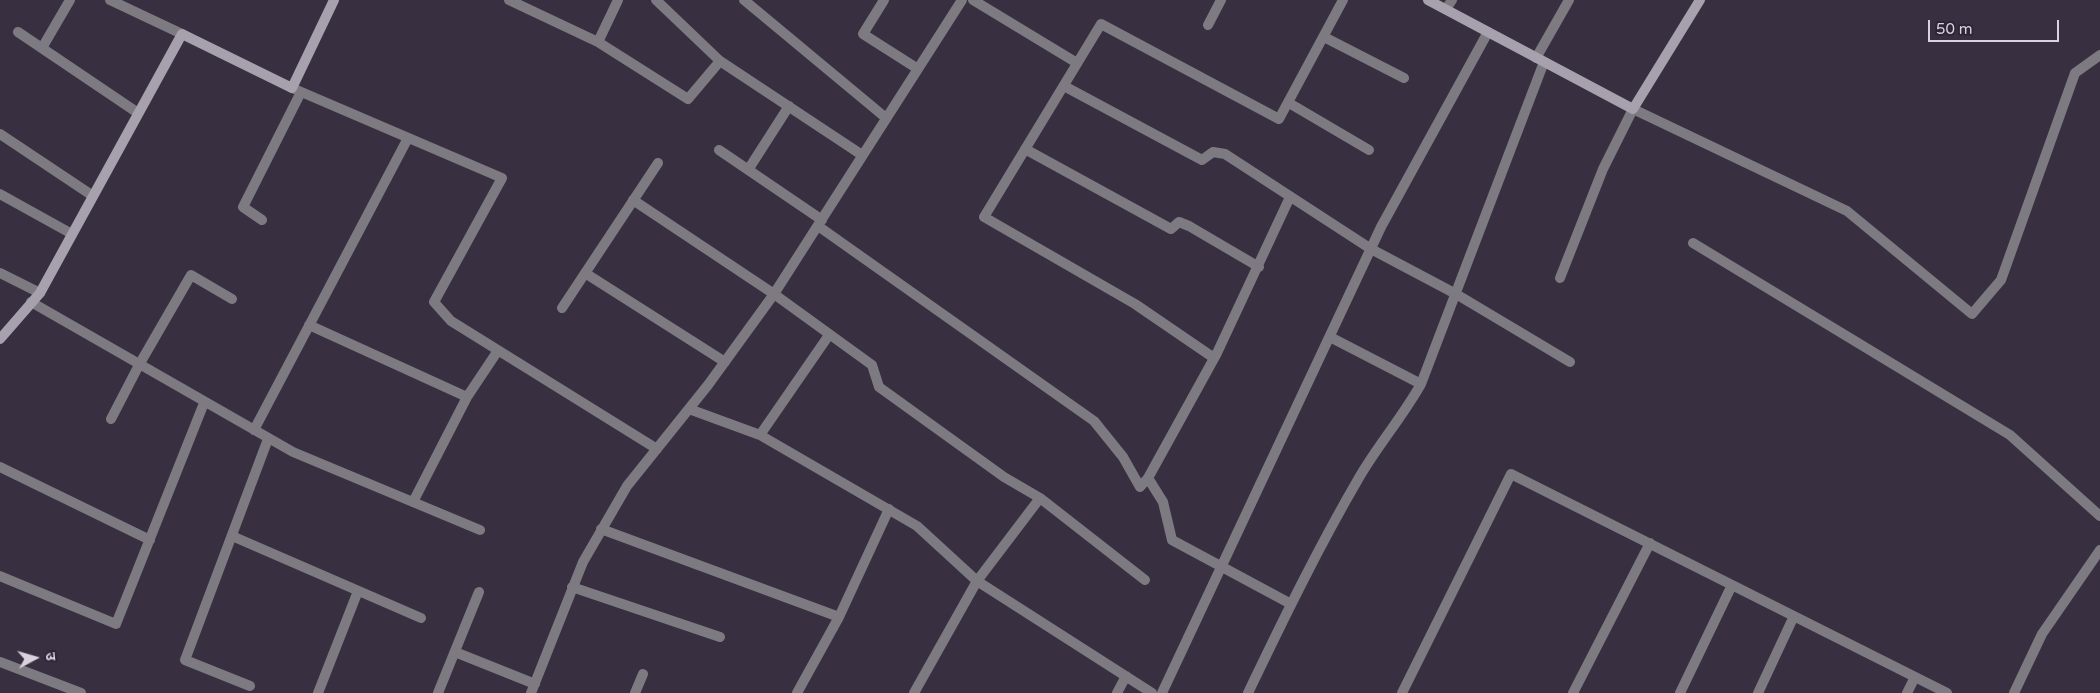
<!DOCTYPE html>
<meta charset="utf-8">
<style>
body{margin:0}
#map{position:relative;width:2100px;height:693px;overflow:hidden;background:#383040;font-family:"Varela Round","Noto Sans Devanagari",sans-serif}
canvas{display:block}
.north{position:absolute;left:10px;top:633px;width:50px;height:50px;-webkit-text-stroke:4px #2e2636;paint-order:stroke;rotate:84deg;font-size:14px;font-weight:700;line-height:20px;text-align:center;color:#d8d3dd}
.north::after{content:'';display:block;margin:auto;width:18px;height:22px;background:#d8d3dd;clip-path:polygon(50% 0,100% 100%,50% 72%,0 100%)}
.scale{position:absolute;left:1928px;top:20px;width:131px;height:22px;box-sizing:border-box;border:2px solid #d8d3dd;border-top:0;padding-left:6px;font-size:15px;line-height:18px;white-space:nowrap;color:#d8d3dd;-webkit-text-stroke:4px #2e2636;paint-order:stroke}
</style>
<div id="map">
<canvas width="2100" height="693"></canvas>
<div class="north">उ</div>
<div class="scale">50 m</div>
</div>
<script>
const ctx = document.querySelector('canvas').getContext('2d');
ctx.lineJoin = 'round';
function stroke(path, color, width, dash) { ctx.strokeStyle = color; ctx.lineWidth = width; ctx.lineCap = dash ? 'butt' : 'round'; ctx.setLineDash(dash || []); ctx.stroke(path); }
stroke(new Path2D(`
 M110,0L182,34
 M509,0L598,42L688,99L720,61
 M656,0L720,61L862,155
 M744,0L886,118
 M884,0L863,34L918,69
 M973,0L1077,63
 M1446,9L1452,0
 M1208,25L1221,0
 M18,32L138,113
 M1324,37L1404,78
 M598,42L618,0
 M42,48L70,0
 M1536,58L1569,0
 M1064,86L1202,160L1213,152L1225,154L1371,249L1456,294L1570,362
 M292,88L502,178L434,302L451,321L657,449
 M1289,103L1369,150
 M0,134L93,196
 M1025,149L1171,229L1179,222L1189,226L1259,267
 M719,150L822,220
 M748,170L789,106
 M0,194L72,234
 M633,200L774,294L872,365L879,387L1004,477L1040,498L1145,580
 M262,220L243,207L301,92
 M818,226L1094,421L1123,457L1140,487L1148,478L1217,353L1290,197
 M1693,243L2010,435L2100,516
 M0,273L40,293
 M585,273L725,362
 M1560,278L1603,169L1633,109L1847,211L1972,314L2001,280L2075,73L2100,55
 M31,302L293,452L480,530
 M562,308L658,163
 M309,325L467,397
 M1330,337L1421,384
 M1214,358L1135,304L984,217L1101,24L1279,119L1343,0
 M689,409L760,435L917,526L977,581L1152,693
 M111,419L139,365L191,275L232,299
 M254,430L408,138
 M760,435L829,335
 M0,467L150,540
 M1148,478L1163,502L1172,540L1291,604
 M413,502L467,397L497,352
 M601,529L839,617
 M232,536L421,618
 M0,576L116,624L204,403
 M572,587L720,637
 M455,652L535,684
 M0,662L81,693
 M250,686L185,660L268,439
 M318,693L358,591
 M438,693L479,592
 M531,693L583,562L627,486L708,385L774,294L962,0
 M635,693L643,674
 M797,693L839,617L889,509
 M914,693L977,581L1040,498
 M1117,693L1126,676
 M1162,693L1381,227L1488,32
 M1248,693C1283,620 1319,546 1360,476C1379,444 1403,416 1421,384L1544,62
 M1402,693L1511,474L1947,693
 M1573,693L1650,543
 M1680,693L1732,585
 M1758,693L1794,616
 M1907,693L1915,677
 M2014,693L2042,634L2100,550`), '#7e7a82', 10);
stroke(new Path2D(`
 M1428,0L1633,109L1700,0
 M0,339L40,293L182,34L292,88L334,0`), '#a7a1ae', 10);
</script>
